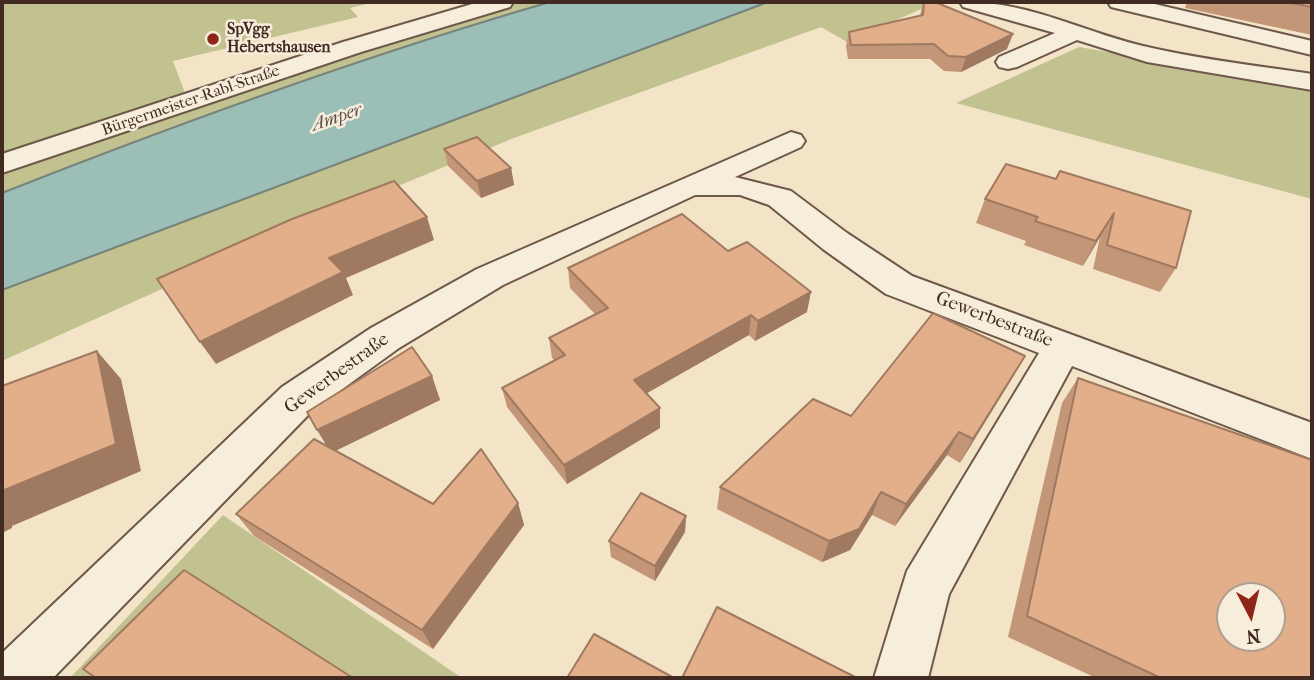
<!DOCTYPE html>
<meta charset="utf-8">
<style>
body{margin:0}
#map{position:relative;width:1314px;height:680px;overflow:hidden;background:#f3e4c7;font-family:"IM FELL French Canon",serif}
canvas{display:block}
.frame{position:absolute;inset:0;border:4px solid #402a21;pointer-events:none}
.north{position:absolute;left:1216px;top:582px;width:70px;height:70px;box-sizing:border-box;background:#f7eddb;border:2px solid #ae9f91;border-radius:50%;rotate:173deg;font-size:19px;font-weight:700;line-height:28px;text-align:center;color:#402a21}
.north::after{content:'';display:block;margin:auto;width:24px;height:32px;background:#8f2418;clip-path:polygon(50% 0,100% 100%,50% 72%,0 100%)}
</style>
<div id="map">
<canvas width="1314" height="680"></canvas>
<div class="frame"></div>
<div class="north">N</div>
</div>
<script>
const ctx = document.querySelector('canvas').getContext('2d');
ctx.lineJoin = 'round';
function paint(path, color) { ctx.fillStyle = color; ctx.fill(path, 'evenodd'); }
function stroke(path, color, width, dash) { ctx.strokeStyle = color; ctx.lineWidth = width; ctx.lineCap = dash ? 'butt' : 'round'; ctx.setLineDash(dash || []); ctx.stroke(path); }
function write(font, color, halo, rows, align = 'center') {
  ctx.font = font + ' "IM FELL French Canon",serif'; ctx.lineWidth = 5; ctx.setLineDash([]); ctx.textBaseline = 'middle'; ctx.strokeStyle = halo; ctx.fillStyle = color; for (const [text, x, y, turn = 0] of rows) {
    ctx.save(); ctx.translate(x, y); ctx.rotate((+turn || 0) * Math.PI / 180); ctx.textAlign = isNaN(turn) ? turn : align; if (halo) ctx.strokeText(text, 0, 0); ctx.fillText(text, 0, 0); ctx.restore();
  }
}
paint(new Path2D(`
 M2,2H375L350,8L358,17L173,61L185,93L2,153Z
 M521,2H550C364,56 182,122 2,193V171L339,54Z
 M768,2H937L847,42L821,27L514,138L311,222L2,361V290Z
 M1079,47L1312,88V199L956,103Z
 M223,515L462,678H70Z`), '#c2c291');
const water = new Path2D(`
 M550,2H768L2,290V193C182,122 364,56 550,2Z`);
paint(water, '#9bbeb7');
stroke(water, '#77837b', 2);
const minor = new Path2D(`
 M479,2H513L510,7L361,52L2,173V154L343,42Z
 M960,2C1029,0 1086,34 1152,48C1205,60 1259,66 1312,74V90L1147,62L1077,40L1017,67L1008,69L999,67L996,62L999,57L1055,33L963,7Z
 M1108,2H1146L1312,41V55L1111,7Z
 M791,132L801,135L805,141L801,147L735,177L791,191L847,233L912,276L1312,423V459L1072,366L949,594L928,678H874L907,571L1039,353L886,294L823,249L769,205L740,195H695L503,285L399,348L312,411L53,678H2V653L282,387L371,328L477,269Z`);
stroke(minor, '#6d584a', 4);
paint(minor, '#f7eddb');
paint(new Path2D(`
 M923,2H935L1007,49L961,72L944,71L930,59H848L846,46L849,32L920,16Z
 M1187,2H1312V35L1185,8Z
 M444,149L511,168L514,185L481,198L448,166Z
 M1060,171L1176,268L1160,292L1093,269L1100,237L1083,266L1024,245L1026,241L976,223L985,199L1056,179Z
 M568,268L807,312L755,341L749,335L646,393L660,408V428L567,484L507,407L502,388L554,360L552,358L549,338L595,314L570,288Z
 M1025,356L1011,380L960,463L947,455L895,526L872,515L850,550L822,562L717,509L720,487L851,416Z
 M432,376L440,400L335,451L433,504L518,503L524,525L433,649L254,536L236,514L327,446Z
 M1078,378L1312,678H1096L1008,637L1062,403Z
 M686,516L685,532L655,581L611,557L609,541Z`), '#c39677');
paint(new Path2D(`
 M1013,34L1007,49L961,72L966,57Z
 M511,168L514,185L481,198L477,181Z
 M1114,213L1100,237L1083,266L1096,241Z
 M427,217L434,240L346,278L353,295L216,364L200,342L329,258Z
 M811,292L807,312L755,341L758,321Z
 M751,315L749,335L635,400L634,380Z
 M97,351L121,379L141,471L12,526V528L2,533V491Z
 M1025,356L1011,380L960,463L973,439Z
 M432,376L440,400L331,453L317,430Z
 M660,408V428L567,484L564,465Z
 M959,432L947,455L895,526L906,504Z
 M881,492L872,515L850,550L822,562L829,541Z
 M518,503L524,525L433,649L422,630Z
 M686,516L685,532L655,581V566Z`), '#9f7a61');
const building = new Path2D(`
 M924,2H935L1013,34L966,57L948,56L934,44L851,45L849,32L923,15Z
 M1286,2H1312V7Z
 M477,137L511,168L477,181L444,149Z
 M1006,164L1056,179L1060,171L1191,211L1176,268L1107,245L1114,213L1096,241L1035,221L1038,217L985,199Z
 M394,181L427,217L329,258L343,272L200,342L157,279L292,219Z
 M682,214L728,251L747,242L811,292L758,321L751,315L634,380L660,408L564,465L502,388L565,355L549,338L608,308L568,268Z
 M933,313L1025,356L973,439L959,432L906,504L881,492L859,529L829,541L720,487L813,399L851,416Z
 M412,347L432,376L317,430L307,412Z
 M97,351L116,444L2,491V386Z
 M1078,378L1312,460V678H1161L1027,616ZM1230,596H1272V638H1230Z
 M314,439L433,504L481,449L518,503L422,630L236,514Z
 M641,493L686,516L655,566L609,541Z
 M184,570L353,678H96L83,669Z
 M717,607L857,678H682Z
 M594,634L674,678H567Z`);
paint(building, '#e3af8a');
stroke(building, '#9f7a61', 2);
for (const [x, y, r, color] of [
 [213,39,7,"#8f2418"]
]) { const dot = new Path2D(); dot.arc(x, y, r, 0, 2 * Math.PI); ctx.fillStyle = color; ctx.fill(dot); stroke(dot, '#f7eddb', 2.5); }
write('bold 16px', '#402a21', '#f7eddb', [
 ["SpVgg",227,30],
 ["Hebertshausen",227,48]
], 'left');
write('16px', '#402a21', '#f7eddb', [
 ["Bürgermeister-Rabl-Straße",191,101,-19]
]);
write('italic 18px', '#574f46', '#f7eddb', [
 ["Amper",337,118,-19]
]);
write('19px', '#402a21', '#f7eddb', [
 ["Gewerbestraße",994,320,21],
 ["Gewerbestraße",337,374,-36]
]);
</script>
